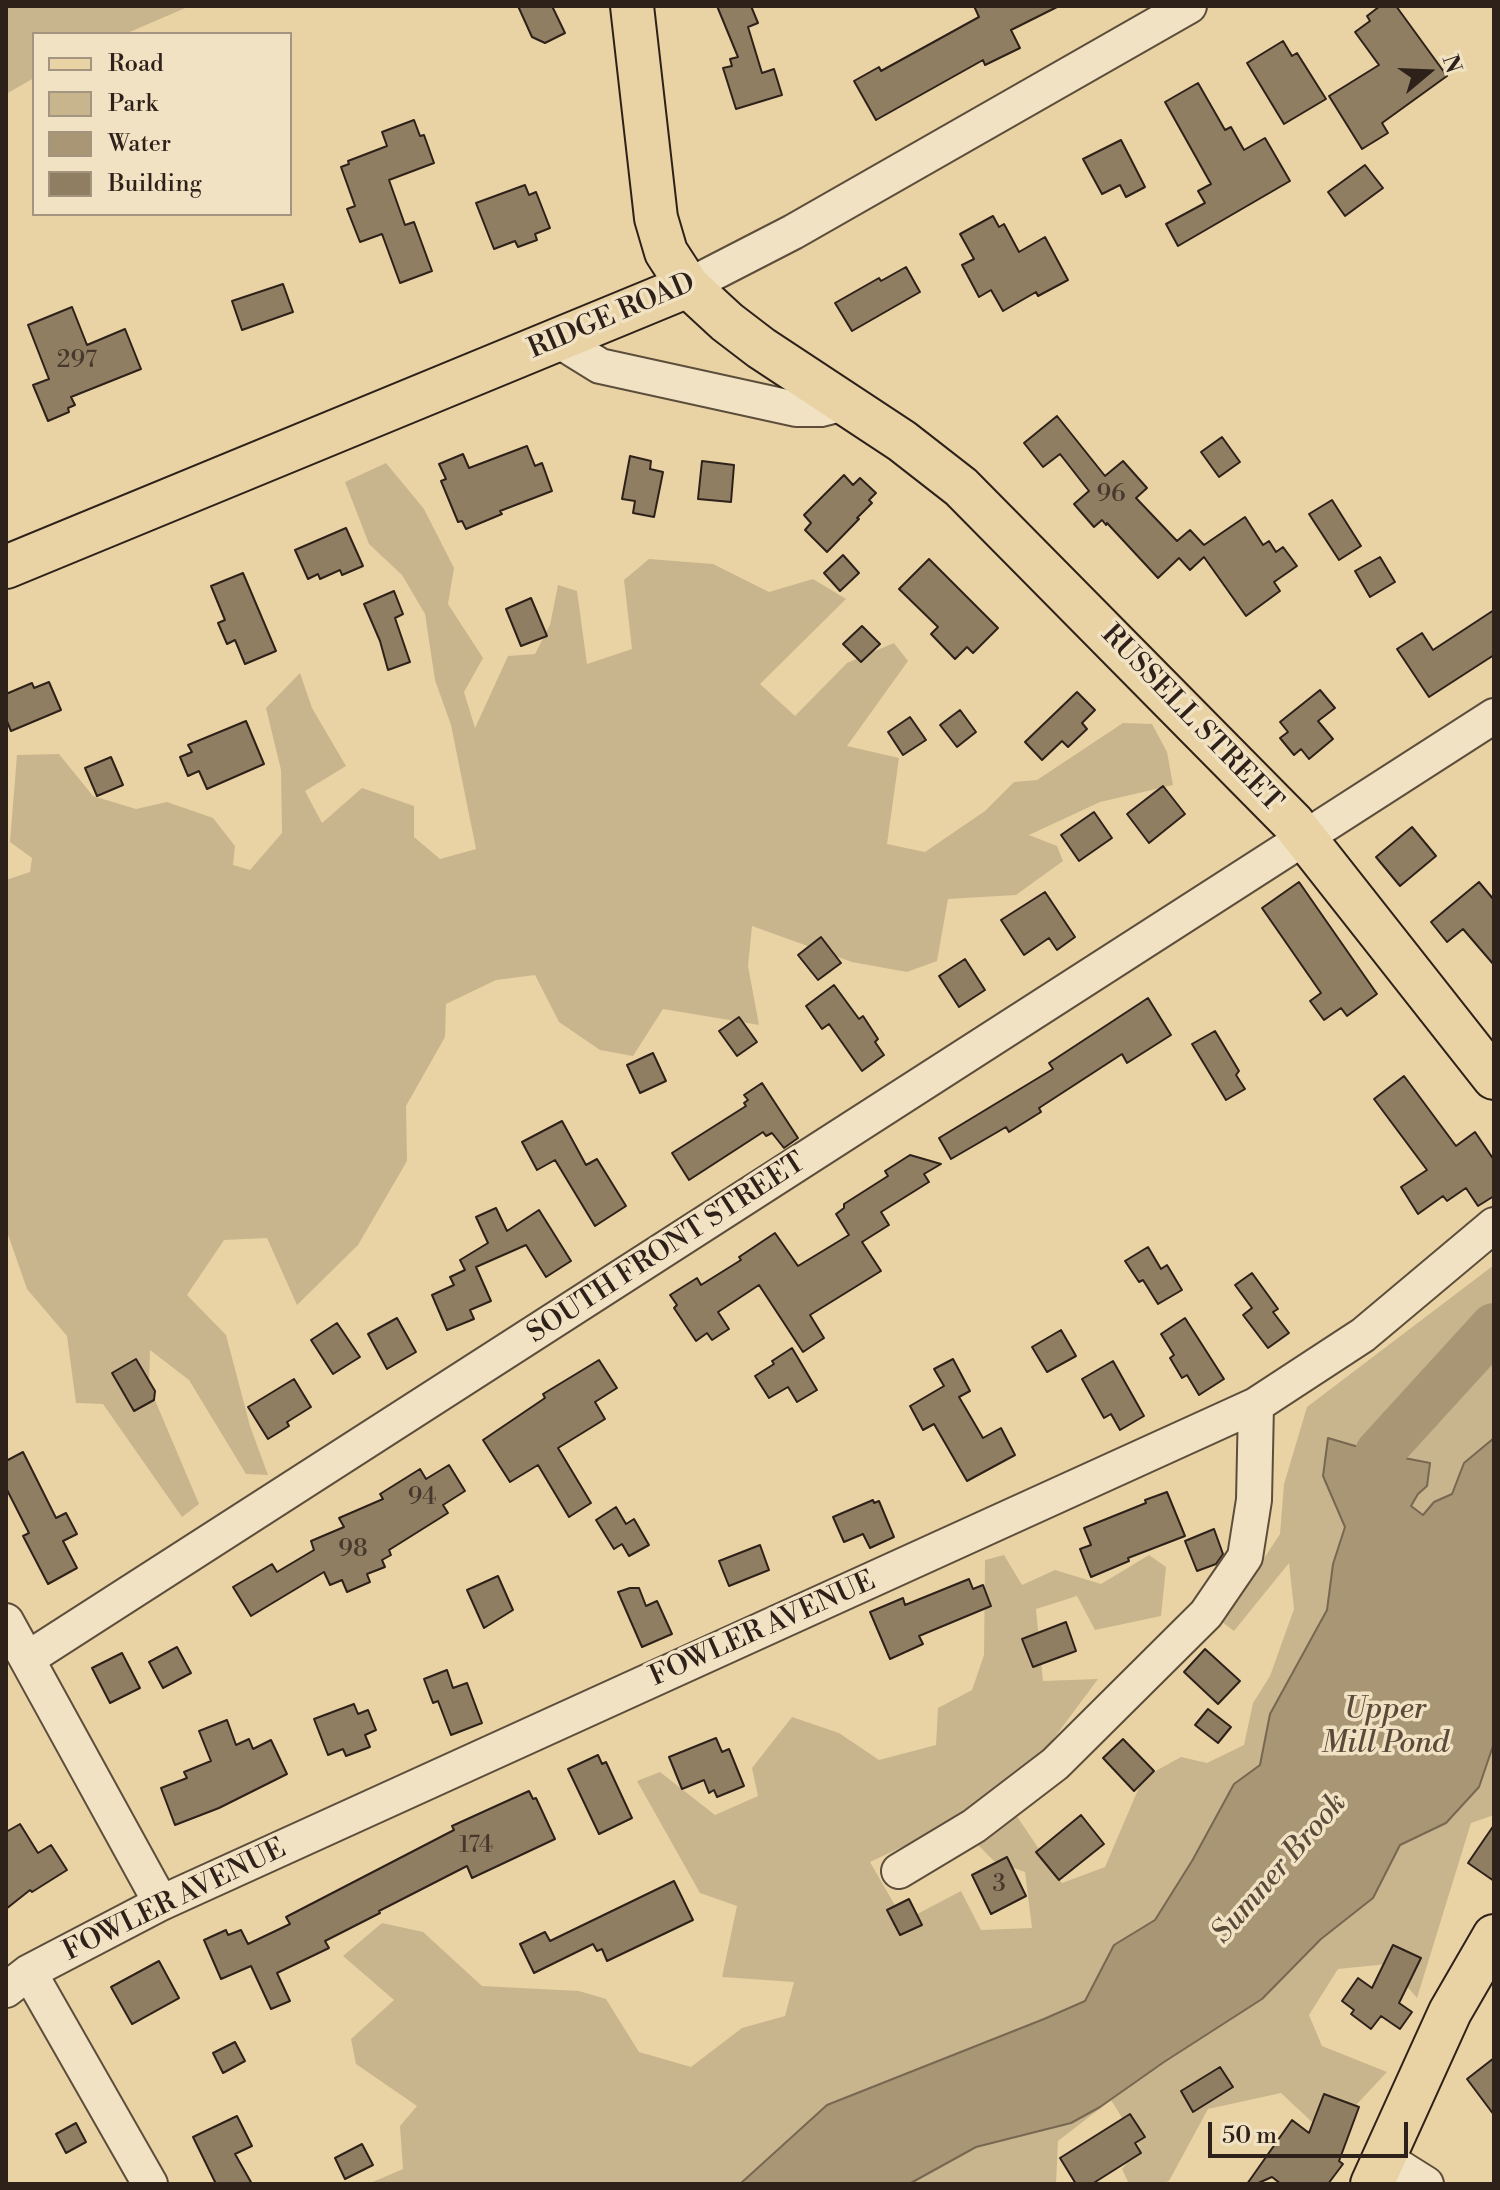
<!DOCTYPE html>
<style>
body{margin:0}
#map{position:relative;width:1500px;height:2190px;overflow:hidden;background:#e9d3a4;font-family:"Libre Bodoni",serif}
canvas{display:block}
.frame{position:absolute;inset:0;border:8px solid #2e211a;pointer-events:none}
.legend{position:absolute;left:32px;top:32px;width:260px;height:184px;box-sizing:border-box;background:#f1e2c4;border:2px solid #a39580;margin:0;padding:10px 14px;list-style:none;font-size:24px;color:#2e211a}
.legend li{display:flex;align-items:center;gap:16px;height:40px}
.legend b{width:40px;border:2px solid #a39580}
.north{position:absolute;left:1388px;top:32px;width:80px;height:80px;-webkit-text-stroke:6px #f1e2c4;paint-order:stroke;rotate:71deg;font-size:22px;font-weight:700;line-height:32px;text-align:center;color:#2e211a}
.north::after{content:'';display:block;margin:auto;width:28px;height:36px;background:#2e211a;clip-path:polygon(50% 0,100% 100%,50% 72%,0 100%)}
.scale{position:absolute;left:1208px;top:2122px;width:200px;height:36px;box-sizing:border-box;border:4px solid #2e211a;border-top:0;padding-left:10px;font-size:24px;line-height:28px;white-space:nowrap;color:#2e211a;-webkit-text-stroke:6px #f1e2c4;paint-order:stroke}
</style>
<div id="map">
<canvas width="1500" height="2190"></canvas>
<div class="frame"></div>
<ul class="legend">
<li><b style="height:10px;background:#e9d3a4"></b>Road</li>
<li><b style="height:22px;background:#c9b58d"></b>Park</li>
<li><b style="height:22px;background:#a99675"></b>Water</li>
<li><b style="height:22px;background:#8f7e62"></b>Building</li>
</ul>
<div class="north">N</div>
<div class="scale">50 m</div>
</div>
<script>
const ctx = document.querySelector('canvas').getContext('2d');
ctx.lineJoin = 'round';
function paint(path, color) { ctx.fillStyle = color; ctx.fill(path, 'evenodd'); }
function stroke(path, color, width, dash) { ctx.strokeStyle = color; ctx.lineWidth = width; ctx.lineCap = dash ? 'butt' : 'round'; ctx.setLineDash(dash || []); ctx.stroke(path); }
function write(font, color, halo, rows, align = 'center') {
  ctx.font = font + ' "Libre Bodoni",serif'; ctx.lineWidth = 7; ctx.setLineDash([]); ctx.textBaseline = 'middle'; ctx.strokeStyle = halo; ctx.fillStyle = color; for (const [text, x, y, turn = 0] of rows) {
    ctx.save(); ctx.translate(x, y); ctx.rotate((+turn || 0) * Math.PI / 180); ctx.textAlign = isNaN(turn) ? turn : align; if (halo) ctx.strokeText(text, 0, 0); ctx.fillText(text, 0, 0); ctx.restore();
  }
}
paint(new Path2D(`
 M6,6H190L125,34H34V78L6,94Z
 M386,463L424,509L454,568L448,604L483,658L464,692L475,728L508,656L535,654L550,625L558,585L577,591L587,664L632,649L624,580L649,559L713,564L769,592L813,579L846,599L760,684L795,716L847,663L894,643L908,661L847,746L899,758L887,844L925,852L985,811L1014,782L1037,780L1123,723L1152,724L1167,752L1173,785L1100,802L1029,835L1057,846L1063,861L1016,895L948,899L937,961L907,972L852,962L752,926L748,966L759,1025L663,1009L633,1056L600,1050L559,1022L535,975L496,980L446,1004L445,1037L406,1106L407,1161L358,1245L297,1305L267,1238L224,1240L187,1295L226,1335L250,1426L268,1475L246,1474L189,1380L150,1350L149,1386L199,1504L182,1517L103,1404L76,1403L67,1336L27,1289L6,1229V880L30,872L32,858L10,842L17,755L59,754L93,796L136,809L167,802L213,818L235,846L233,865L250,870L282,833L281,770L266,708L300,673L312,708L346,766L305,791L322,823L362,788L414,806V837L440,859L476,849L451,725L435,680L425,614L402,575L369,544L345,482Z
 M1494,1265V1815L1471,1823L1417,1998L1388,1964L1338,1969L1309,2015L1322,2046L1387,2072L1327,2136L1281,2093L1208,2109L1169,2181L1159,2184H1129L1122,2169L1140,2147L1111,2100L1058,2141L1056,2184H909L976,2147L1071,2123L827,2105L740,2184H368L403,2169L400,2126L417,2106L356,2064L351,2039L394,2000L343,1956L382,1923L423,1932L482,1986L579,1991L606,1999L639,2052L691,2067L742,2028L785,2016L794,1982L722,1977L737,1906L700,1893L637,1781L660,1772L715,1815L758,1796L752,1768L792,1717L839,1733L879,1760L936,1745L938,1708L972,1690L984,1655L985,1560L1004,1555L1022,1585L1055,1570L1101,1584L1149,1555L1166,1567L1161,1616L1095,1630L1077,1596L1036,1609L1043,1681L1098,1679L1049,1745L953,1823L870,1862L904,1921L961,1891L981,1930L1032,1928L1025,1872L994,1861L973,1840L1014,1812L1062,1883L1105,1867L1143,1778L1181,1757L1207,1763L1244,1745L1253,1703L1270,1676L1294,1609L1289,1563L1234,1631L1222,1622L1280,1534L1284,1484L1307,1407Z`), '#c9b58d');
const water = new Path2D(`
 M1328,1438L1379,1453L1430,1463L1427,1486L1418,1494L1411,1506L1423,1515L1434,1502L1452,1494L1464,1463L1494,1438V1743L1479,1787L1446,1823L1400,1845L1373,1898L1321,1939L1262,1999L1164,2062L1100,2107L1071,2123L976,2147L909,2184H740L827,2105L1044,2019L1085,2001L1114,1945L1155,1920L1192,1861L1234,1784L1260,1765L1270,1714L1327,1610L1333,1564L1345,1527L1323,1476Z`);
paint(water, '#a99675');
stroke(water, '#786751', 2);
stroke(new Path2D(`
 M1376,1517L1379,1453L1494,1327`), '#a99675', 48);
const building = new Path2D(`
 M518,6H552L565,33L545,43L532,37Z
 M717,6H751L758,23L748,27L762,73L774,69L782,95L736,109L723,68L732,66L730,59L738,57Z
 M974,6H1059L1011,30L1020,48L985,65L983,60L876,120L854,81L879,67L881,71L979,17Z
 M1380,6H1396L1447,76L1382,123L1388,133L1362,149L1329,96L1379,65L1355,32L1370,21L1367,16Z
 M1283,41L1292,56L1297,53L1326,99L1284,124L1247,63Z
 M1198,83L1225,130L1231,127L1244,150L1265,138L1290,181L1178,246L1166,224L1205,203L1198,191L1211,184L1165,102Z
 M414,120L420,136L424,135L434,163L389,180L405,225L414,222L432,271L400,283L382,234L360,242L347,209L355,206L341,167L349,164L348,161L387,146L382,132Z
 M1121,140L1145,187L1126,197L1120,185L1102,194L1083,159Z
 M1365,165L1383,188L1345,216L1328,192Z
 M525,185L529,195L536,192L550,228L535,234L537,240L518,247L515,241L494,249L476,203Z
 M993,216L999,227L1004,224L1019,252L1045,237L1068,280L1038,296L1036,292L1003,311L991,290L979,297L962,265L974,259L960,234Z
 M906,267L920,292L852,331L835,303L879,278L881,281Z
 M283,284L293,312L242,330L232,301Z
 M72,307L87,345L125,329L141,369L71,397L75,405L68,408L69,412L48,421L33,385L49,379L28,325Z
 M1057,416L1105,476L1123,461L1147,488L1136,498L1177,541L1190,530L1204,545L1245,517L1263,545L1269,541L1276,552L1283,547L1297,566L1274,582L1280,591L1246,616L1204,557L1190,570L1179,558L1158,578L1107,523L1106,525L1102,520L1094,527L1074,504L1089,491L1060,454L1043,467L1024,443Z
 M1222,437L1240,462L1219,477L1201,452Z
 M527,446L535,466L542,463L552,491L500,511L502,514L466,529L462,521L458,522L441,481L446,479L439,464L463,454L469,468Z
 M630,456L651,461L650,469L663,472L654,517L633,513L635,501L622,499Z
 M702,461L734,465L731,502L698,499Z
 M844,475L853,485L860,478L876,493L869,500L872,503L857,518L859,519L827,552L805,530L811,523L804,515Z
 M1332,500L1361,546L1339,560L1309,514Z
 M346,528L363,566L342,575L340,570L320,579L318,574L308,579L295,550Z
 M843,555L859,573L840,591L824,573Z
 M1380,557L1395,582L1370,597L1355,571Z
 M929,559L998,628L973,653L967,647L955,659L931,634L938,627L899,589Z
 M243,573L276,651L245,664L235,640L227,644L218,623L225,620L211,586Z
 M394,591L403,614L395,618L410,662L388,670L380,641L364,604Z
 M531,598L547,636L521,646L506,609Z
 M1494,610V655L1429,697L1397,649L1422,633L1433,650Z
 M862,626L880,644L861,662L843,644Z
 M49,682L61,710L11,731L6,719V694L32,683L34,688Z
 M1320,690L1335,708L1318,721L1333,739L1309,759L1301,749L1294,755L1280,738L1288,732L1280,722Z
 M1077,692L1095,710L1082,723L1087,729L1068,747L1062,741L1042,760L1025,742Z
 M960,710L976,732L957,747L940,725Z
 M910,717L926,740L903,755L888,732Z
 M246,721L264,764L207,789L199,771L188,776L180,757L192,752L188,745Z
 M111,757L123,785L97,796L85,768Z
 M1163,786L1185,814L1149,843L1127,814Z
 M1094,812L1112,838L1079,861L1061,835Z
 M1412,827L1436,856L1400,886L1376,857Z
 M1299,882L1377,994L1347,1016L1341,1008L1324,1020L1310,1001L1321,993L1262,908Z
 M1479,882L1494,900V965L1463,929L1447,942L1431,922Z
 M1045,892L1075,937L1057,950L1049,938L1024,955L1001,920Z
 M821,937L841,963L818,980L798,955Z
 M965,959L985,990L959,1007L939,976Z
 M834,985L859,1019L863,1016L878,1039L875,1042L884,1055L862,1071L829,1024L822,1029L806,1006Z
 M1148,998L1171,1035L1127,1063L1122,1054L1039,1108L1041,1112L1009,1132L1006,1127L951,1159L939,1138L1053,1069L1049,1063Z
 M739,1017L757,1042L737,1056L719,1031Z
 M1215,1031L1239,1071L1236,1075L1245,1089L1226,1100L1192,1044Z
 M653,1053L666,1081L640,1093L627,1065Z
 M1404,1076L1456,1146L1475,1132L1494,1160V1196L1478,1206L1466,1188L1447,1201L1443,1196L1418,1214L1401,1187L1427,1170L1374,1099Z
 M762,1083L798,1138L784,1148L772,1133L766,1136L763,1132L689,1180L672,1153L746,1106L744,1103L748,1100L744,1095Z
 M562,1121L586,1165L597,1159L626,1206L595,1226L555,1160L537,1170L522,1142Z
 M910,1155L941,1164L924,1174L929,1182L881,1212L889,1225L862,1242L881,1271L810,1315L824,1338L803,1352L759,1285L718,1312L729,1329L712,1340L707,1333L696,1341L674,1308L677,1305L670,1295L697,1278L701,1285L741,1260L739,1257L775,1233L798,1266L849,1235L836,1214L844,1208V1204L888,1176L885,1171Z
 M496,1208L507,1231L539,1210L571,1261L546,1277L526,1245L476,1267L491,1301L470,1310L474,1319L447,1330L432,1295L454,1285L450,1277L465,1270L460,1260L488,1243L476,1217Z
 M1148,1247L1161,1269L1167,1265L1182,1290L1158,1304L1143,1280L1139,1282L1125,1261Z
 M1252,1273L1278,1309L1273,1312L1289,1333L1268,1348L1243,1315L1252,1308L1235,1285Z
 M397,1318L416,1352L387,1369L368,1334Z
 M1185,1318L1224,1379L1199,1395L1187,1375L1182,1378L1170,1358L1174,1355L1161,1334Z
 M337,1323L360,1357L333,1374L311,1340Z
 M1061,1330L1076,1356L1047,1372L1032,1347Z
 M792,1348L817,1390L797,1402L788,1387L769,1398L755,1376L774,1364L772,1361Z
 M136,1359L155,1391L154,1400L134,1411L112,1373Z
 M953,1359L970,1391L959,1397L983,1438L1001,1428L1015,1455L967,1481L934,1424L923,1430L910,1406L944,1386L934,1369Z
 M599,1360L617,1388L595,1402L605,1419L558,1448L591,1503L569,1517L538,1465L510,1482L483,1440L545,1398L543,1394Z
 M1113,1361L1144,1416L1120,1430L1111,1414L1104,1418L1082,1379Z
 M294,1379L311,1407L287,1422L289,1426L268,1439L248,1407Z
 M23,1452L56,1518L66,1513L77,1534L63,1541L77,1568L48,1584L23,1536L29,1533L6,1488V1461Z
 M449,1465L465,1491L443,1505L448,1513L389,1550L391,1555L382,1560L385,1567L367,1574L370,1582L347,1592L342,1580L330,1585L324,1572L251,1616L233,1587L272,1564L277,1572L314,1550L311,1541L344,1527L339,1518L383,1499L380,1494L420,1469L426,1479Z
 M1167,1492L1185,1536L1128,1558L1129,1561L1091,1577L1080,1549L1091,1545L1084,1528L1146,1503L1145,1500Z
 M873,1500L874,1503L879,1501L894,1537L870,1548L863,1534L844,1542L833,1517Z
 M616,1507L626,1524L634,1519L649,1545L629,1556L622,1544L614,1549L596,1520Z
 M1214,1529L1223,1554L1216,1564L1197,1571L1185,1541Z
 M760,1545L769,1570L729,1586L719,1561Z
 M498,1576L513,1610L484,1628L467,1590Z
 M969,1579L973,1589L983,1585L991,1606L919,1636L923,1644L890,1659L870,1612L903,1598L905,1605Z
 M630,1588H639L646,1606L657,1601L672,1634L642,1647L618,1592Z
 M1066,1622L1076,1651L1033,1667L1022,1639Z
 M177,1647L191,1673L163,1688L149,1662Z
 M1205,1649L1240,1681L1218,1704L1184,1672Z
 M122,1653L140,1688L110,1703L92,1668Z
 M447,1670L453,1688L467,1683L482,1723L451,1735L438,1701L433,1703L424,1679Z
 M354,1704L358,1714L368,1710L376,1730L365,1735L370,1747L346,1756L343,1749L328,1755L314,1719Z
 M1208,1709L1231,1727L1218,1743L1195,1725Z
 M227,1720L236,1745L249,1739L253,1749L271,1740L287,1774L219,1808L175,1825L161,1788L187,1778L184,1772L211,1761L199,1731Z
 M716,1738L722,1752L729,1749L744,1786L717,1797L714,1790L709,1793L704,1780L682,1789L669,1757Z
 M1123,1739L1154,1771L1134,1791L1103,1758Z
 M598,1755L602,1764L606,1762L632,1818L599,1834L568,1769Z
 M529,1791L533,1799L536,1798L555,1839L472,1878L467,1866L379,1911L380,1913L325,1941L329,1948L277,1973L290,2001L271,2009L251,1966L221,1979L204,1940L226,1930L228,1935L241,1930L248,1944L290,1924L286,1917L454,1830L452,1826Z
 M1081,1815L1104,1844L1059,1880L1036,1852Z
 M20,1824L38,1853L51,1845L67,1870L32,1892L30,1890L6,1909V1832Z
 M1494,1825V1881L1468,1863Z
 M1007,1857L1026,1896L991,1914L972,1875Z
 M674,1881L693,1920L607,1961L602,1949L597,1951L593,1944L534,1973L520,1944L545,1932L550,1941Z
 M909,1899L922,1925L900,1935L887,1910Z
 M1393,1945L1421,1958L1399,2003L1412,2012L1400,2029L1381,2016L1371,2029L1351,2014L1354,2010L1342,2001L1358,1978L1372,1988Z
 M159,1961L179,1998L132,2024L111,1987Z
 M235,2042L245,2061L223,2073L213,2053Z
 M1494,2058V2115L1467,2079Z
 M1220,2067L1233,2087L1193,2112L1181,2091Z
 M1324,2094L1359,2107L1339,2161L1343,2164L1328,2184H1281L1272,2177L1256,2184H1247L1292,2120L1309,2133Z
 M1130,2114L1145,2137L1135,2143L1141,2153L1092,2184H1076L1060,2158Z
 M237,2116L252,2146L235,2154L252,2184H216L193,2137Z
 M76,2123L86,2142L66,2153L56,2134Z
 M362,2144L373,2165L345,2179L335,2158Z`);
paint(building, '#8f7e62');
stroke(building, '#2e211a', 2);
const minor = new Path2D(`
 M688,286L793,232L1189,6
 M558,340L600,366L796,409H821L845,403
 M6,1621L161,1903
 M27,1659L1494,716
 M899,1871L974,1826L1055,1764L1206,1614L1245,1557L1254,1500L1256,1405
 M29,1972L150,2184
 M6,1990L29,1972L161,1903L1256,1405L1363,1335L1494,1225
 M1383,2157L1426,2184`);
const major = new Path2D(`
 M632,6L656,218L666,252L688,286L727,322L761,348L902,441L961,487L1293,823L1494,1078
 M6,567L688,286
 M1372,2184L1450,2012L1494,1936`);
stroke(minor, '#5d4e3c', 38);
stroke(major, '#2e211a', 46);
stroke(minor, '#f1e2c4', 34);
stroke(major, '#e9d3a4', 42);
write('24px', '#46382c', null, [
 ["297",77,361],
 ["96",1111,495],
 ["94",422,1498],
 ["98",353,1550],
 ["174",476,1846],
 ["3",999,1885]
]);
write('28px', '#2e211a', '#f1e2c4', [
 ["RIDGE ROAD",612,317,-23],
 ["RUSSELL STREET",1191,719,46],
 ["SOUTH FRONT STREET",667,1249,-33],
 ["FOWLER AVENUE",763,1630,-24],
 ["FOWLER AVENUE",175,1901,-26]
]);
write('italic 30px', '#594a3a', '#f1e2c4', [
 ["Upper",1385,1711],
 ["Mill Pond",1385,1745],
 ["Sumner Brook",1280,1869,-49]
]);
</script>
